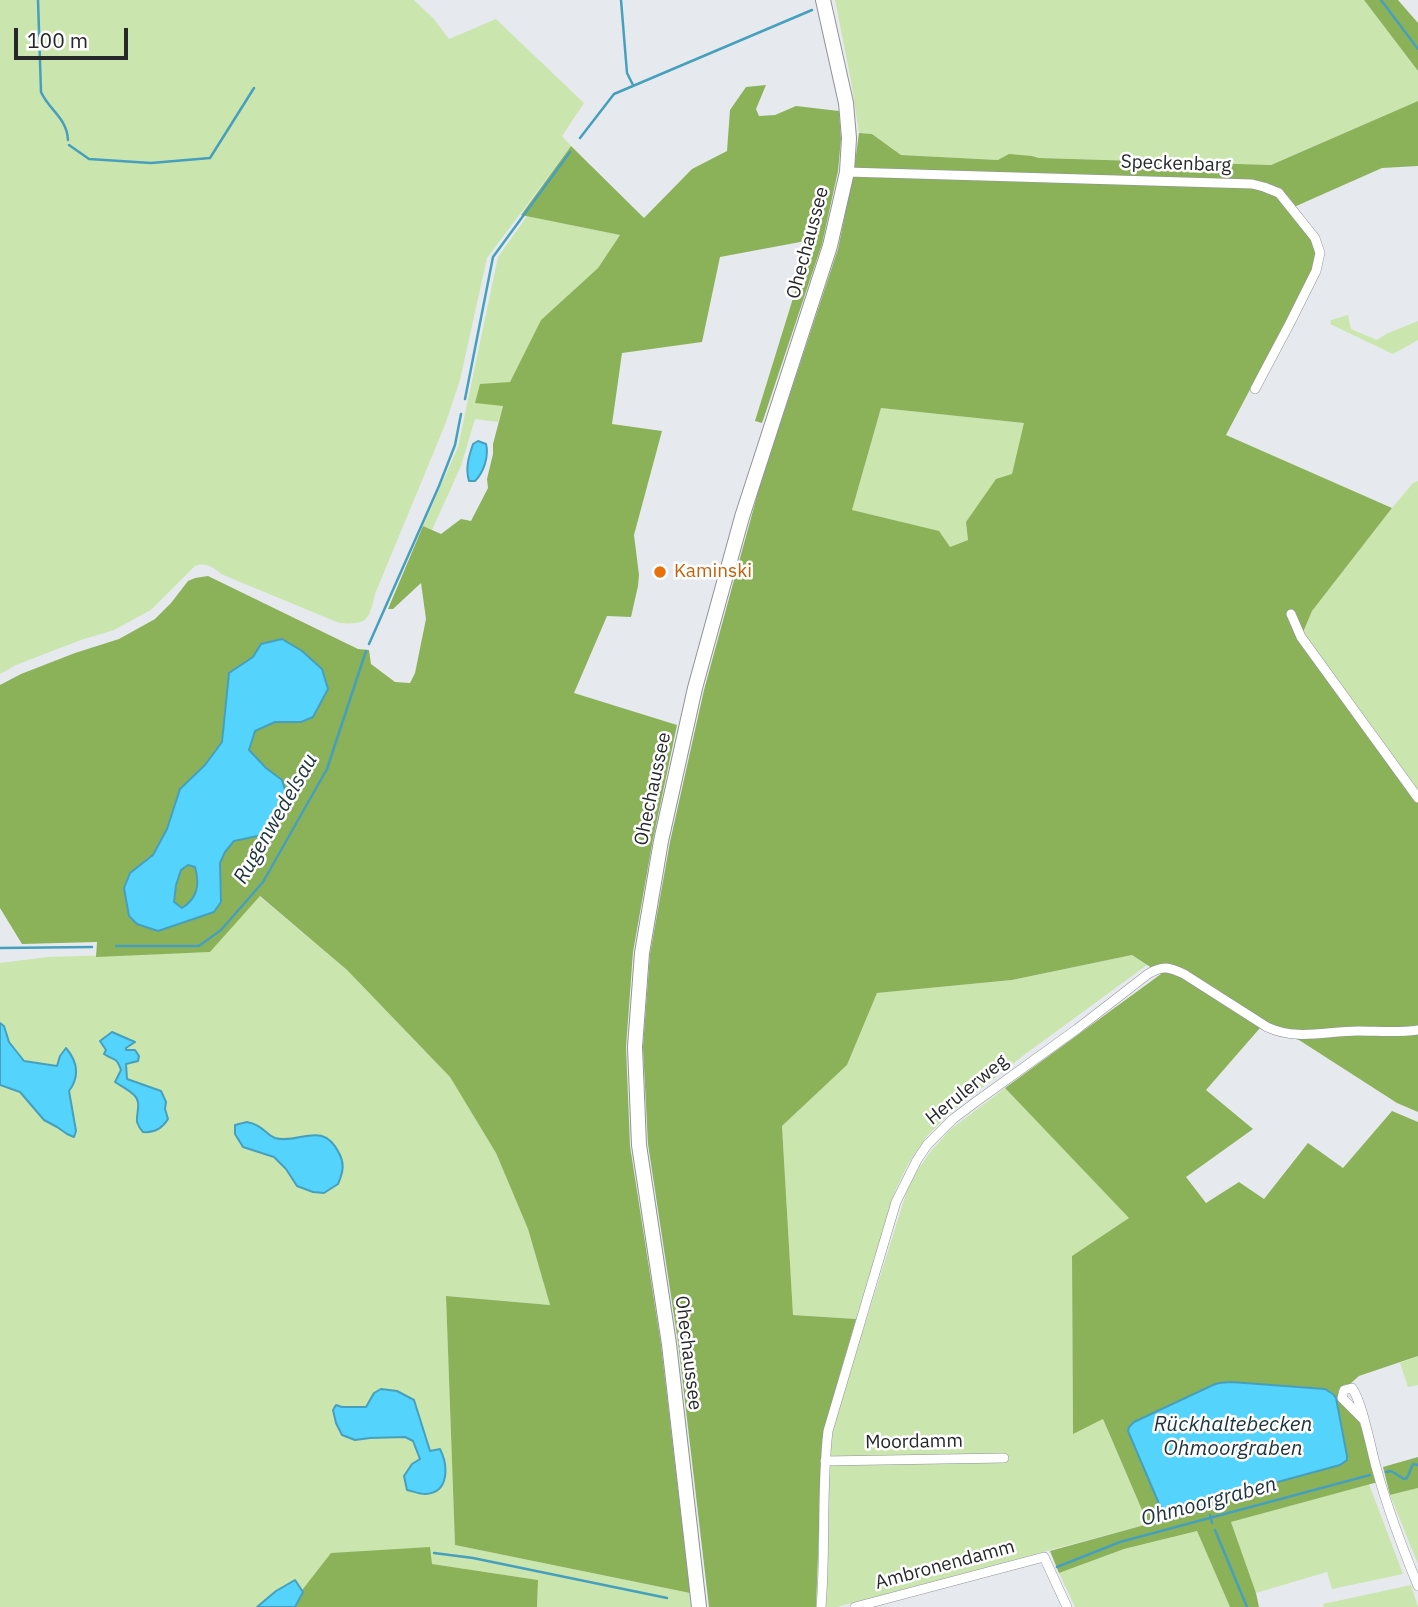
<!DOCTYPE html>
<meta charset="utf-8">
<style>
body{margin:0}
#map{position:relative;width:1418px;height:1607px;overflow:hidden;background:#e6eaee;font-family:"IBM Plex Sans",sans-serif}
canvas{display:block}
.scale{position:absolute;left:14px;top:28px;width:114px;height:32px;box-sizing:border-box;border:4px solid #27282a;border-top:0;padding-left:9px;font-size:21px;line-height:24px;white-space:nowrap;color:#27282a;-webkit-text-stroke:5px #fff;paint-order:stroke}
</style>
<div id="map">
<canvas width="1418" height="1607"></canvas>
<div class="scale">100 m</div>
</div>
<script>
const ctx = document.querySelector('canvas').getContext('2d');
ctx.lineJoin = 'round';
function paint(path, color) { ctx.fillStyle = color; ctx.fill(path, 'evenodd'); }
function stroke(path, color, width, dash) { ctx.strokeStyle = color; ctx.lineWidth = width; ctx.lineCap = dash ? 'butt' : 'round'; ctx.setLineDash(dash || []); ctx.stroke(path); }
function write(font, color, halo, rows, align = 'center') {
  ctx.font = font + ' "IBM Plex Sans",sans-serif'; ctx.lineWidth = 5; ctx.setLineDash([]); ctx.textBaseline = 'middle'; ctx.strokeStyle = halo; ctx.fillStyle = color; for (const [text, x, y, turn = 0] of rows) {
    ctx.save(); ctx.translate(x, y); ctx.rotate((+turn || 0) * Math.PI / 180); ctx.textAlign = isNaN(turn) ? turn : align; if (halo) ctx.strokeText(text, 0, 0); ctx.fillText(text, 0, 0); ctx.restore();
  }
}
paint(new Path2D(`
 M0,0H414L434,19L449,39L496,19L584,103L562,136L571,146L487,258L460,380L445,425L375,594C369,621 367,625 339,623L221,574C213,567 205,562 195,566L151,610L114,630L81,640L16,665L0,674Z
 M835,0H1364L1418,71V101L1271,165L1039,158L1032,156L998,160L901,155L872,134L859,133L851,81Z
 M527,216L620,235L598,268L541,320L510,382L498,422L475,419L461,466L432,530L423,526L458,447L498,257Z
 M1348,315L1351,329L1377,340L1386,334L1418,321V340L1393,354L1330,324L1331,320Z
 M881,408L1025,423L1012,475L996,480L966,522L968,540L950,547L852,510Z
 M1418,481V798L1301,637L1312,611L1392,508L1413,483Z
 M259,896L347,970L450,1077L496,1153L528,1229L550,1305L446,1296L455,1545L690,1593L691,1607H537L538,1580L431,1564L429,1547L289,1607H0V963L47,957L210,952Z
 M1132,955L1147,965L1024,1055L950,1113L927,1136L908,1164L895,1191L856,1319L793,1315L782,1126L847,1065L877,993L1012,980Z
 M1005,1088L1130,1218L1072,1256L1073,1433L1103,1419L1148,1524L837,1607H826L829,1456L835,1420L910,1181L931,1151L951,1129Z
 M1418,1356V1385L1408,1387L1400,1363Z
 M1369,1484L1403,1574L1332,1589L1327,1572L1256,1593L1231,1522Z
 M1418,1488V1564L1390,1495Z
 M1197,1531L1230,1607H1075L1059,1573L1124,1549Z
 M1411,1585L1418,1607H1324L1323,1604Z`), '#cbe5af');
paint(new Path2D(`
 M1364,0H1398L1418,23V71Z
 M766,85L756,109L759,116L775,115L796,106L839,111L841,139L838,171L822,244L762,423L755,421L811,240L720,257L702,342L622,353L612,424L662,431L634,535L639,575L638,586L631,617L607,616L574,693L677,725L653,839L633,952L626,1047L630,1146L661,1345L690,1593L455,1545L446,1296L550,1305L528,1229L496,1153L450,1077L347,970L260,896L210,952L96,957L97,942L22,944L0,908V685L21,674L75,653L119,639L155,619L171,603L188,581L195,578L208,576L358,649L369,650L371,664L395,682L410,683L415,673L426,619L421,583L393,609H388L423,526L441,534L461,519L471,521L488,488L487,479L493,454V444L503,406L475,403L480,384L510,382L541,320L598,268L620,235L521,215L571,146L644,218L692,169L727,151L730,110L746,87ZM253,657L301,722H275L255,730L249,750L266,768L282,780L262,835L234,841L225,852L220,862L221,902L214,912L158,931L137,924L130,873L153,855L167,829L180,789L205,765L222,742L229,673Z
 M1418,101V166L1382,168L1294,207L1312,240L1316,254L1313,270L1226,435L1392,508L1312,611L1301,637L1418,798V1112L1397,1103L1299,1040L1260,1028L1206,1090L1253,1129L1186,1177L1206,1203L1239,1182L1264,1199L1308,1143L1343,1168L1392,1111L1418,1122V1356L1359,1376L1350,1384L1344,1385L1341,1387L1338,1392L1340,1402L1359,1420L1378,1482L1231,1522L1256,1593L1259,1607H1230L1197,1531L1124,1549L1059,1573L1050,1551L1148,1524L1103,1419L1073,1434L1072,1256L1129,1218L1005,1088L1161,974L1132,955L1012,980L877,993L847,1065L782,1126L793,1315L856,1319L826,1422L822,1455L816,1607H709L678,1342L648,1144L643,1047L650,954L670,842L704,690L760,485L838,249L853,177L859,133L872,134L901,155L998,160L1009,154L1032,156L1039,158L1271,165ZM881,408L1024,423L1012,474L996,479L966,522L968,540L950,547L939,531L852,510ZM1231,1382L1325,1389L1333,1393L1336,1397L1340,1465L1215,1499L1210,1502L1207,1507L1198,1504L1171,1510L1219,1383Z
 M188,865L195,867C200,884 198,898 182,908L174,902L176,885L181,869Z
 M1418,1457V1488L1390,1495L1383,1467Z
 M430,1547L432,1564L538,1580L537,1607H289L331,1553Z`), '#8bb259');
const water = new Path2D(`
 M478,441L486,444C489,456 484,472 475,481H469C465,468 469,456 473,444Z
 M282,639L302,651L322,669L328,689L313,717L301,722H275L255,731L249,750L266,768L282,780L287,796L262,835L234,841L225,852L220,863L221,902L214,912L158,931L137,924L129,916L124,888L130,873L153,855L167,829L180,789L205,765L222,742L229,673L253,657L261,644ZM188,865L195,867C200,884 198,898 182,908L174,902L176,885L181,870Z
 M0,1023L4,1026L9,1042L24,1061L57,1066L60,1056L66,1048C78,1062 80,1076 69,1091L76,1131L74,1137L67,1134L57,1127L44,1120L20,1092L0,1085Z
 M112,1032L135,1042L126,1048V1050H135L139,1056L138,1061L126,1064L127,1079L161,1091L166,1102L165,1109L168,1119C162,1129 154,1133 143,1132C141,1130 138,1125 137,1122C136,1113 142,1102 134,1095C129,1090 121,1086 115,1082L121,1070C116,1056 114,1061 104,1054L106,1050L100,1041Z
 M247,1122C263,1125 265,1134 275,1138C299,1145 322,1119 339,1153C345,1164 343,1172 338,1184L324,1193L313,1192L297,1186L286,1169L274,1157L243,1147L235,1134V1125Z
 M1231,1382L1325,1389L1333,1394L1336,1398L1347,1456V1460L1340,1465L1215,1499L1210,1502L1207,1507C1194,1500 1179,1510 1164,1510L1160,1506L1128,1431L1129,1427L1134,1422L1213,1385L1219,1383Z
 M381,1389L397,1391L414,1400L430,1451L440,1449C448,1465 450,1493 425,1494C419,1494 413,1491 407,1490L404,1476L412,1464L420,1459L413,1441L405,1437L370,1438L355,1440L342,1435L336,1423L333,1410L336,1405L342,1407H366L374,1393Z
 M295,1580L303,1592L295,1607H257L276,1591Z`);
paint(water, '#54d3fc');
stroke(water, '#46a0bd', 2);
stroke(new Path2D(`
 M38,0L41,92C49,110 67,118 68,140
 M621,0L627,73L633,85
 M1381,0L1418,49
 M580,138L614,94L812,10
 M69,145L89,159L151,163L210,158L254,88
 M465,399L493,257L570,152
 M369,644L439,486L455,445L461,414
 M116,946H199L221,930L263,882L327,769L366,651
 M0,948L92,947
 M1386,1472L1391,1471L1404,1479L1407,1478L1413,1464L1418,1465
 M1210,1515L1212,1523
 M1215,1530L1247,1607
 M434,1553L473,1558L667,1598
 M1057,1567L1120,1542L1370,1475`), '#46a0bd', 2.5);
const street = new Path2D(`
 M847,172L1252,184L1264,187L1279,193L1315,238L1320,253L1316,271L1290,323L1255,389
 M1291,614L1301,637L1418,798
 M1363,1419L1342,1398L1344,1390L1352,1388C1362,1401 1371,1449 1376,1467C1387,1507 1402,1547 1418,1586
 M825,1461L1004,1458
 M821,1607C826,1549 821,1489 828,1431L896,1202L917,1160L927,1145L953,1119L977,1101L1077,1029L1148,974C1163,965 1169,967 1184,974L1267,1027C1297,1041 1326,1031 1358,1031C1378,1031 1398,1033 1418,1030
 M855,1607L1044,1557L1067,1607`);
const primary = new Path2D(`
 M699,1607L669,1344L639,1145L635,1047L642,953L661,841L695,688L742,517L830,246L847,172L849,138L846,103L823,0`);
stroke(street, '#909397', 10);
stroke(primary, '#909397', 16);
stroke(street, '#fff', 9);
stroke(primary, '#fff', 14);
for (const [x, y, r, color] of [
 [660,572,7,"#e8710a"]
]) { const dot = new Path2D(); dot.arc(x, y, r, 0, 2 * Math.PI); ctx.fillStyle = color; ctx.fill(dot); stroke(dot, '#fff', 2.5); }
write('19px', '#27282a', '#fff', [
 ["Speckenbarg",1176,164,2],
 ["Ohechaussee",808,243,-75],
 ["Ohechaussee",653,789,-78],
 ["Herulerweg",967,1090,-39],
 ["Ohechaussee",688,1353,83],
 ["Moordamm",914,1442,-1],
 ["Ambronendamm",945,1565,-15]
]);
write('19px', '#c56008', '#fff', [
 ["Kaminski",674,572]
], 'left');
write('italic 21px', '#1d333b', '#fff', [
 ["Rugenwedelsau",276,819,-60],
 ["Rückhaltebecken",1233,1425],
 ["Ohmoorgraben",1233,1449],
 ["Ohmoorgraben",1209,1502,-15]
]);
</script>
